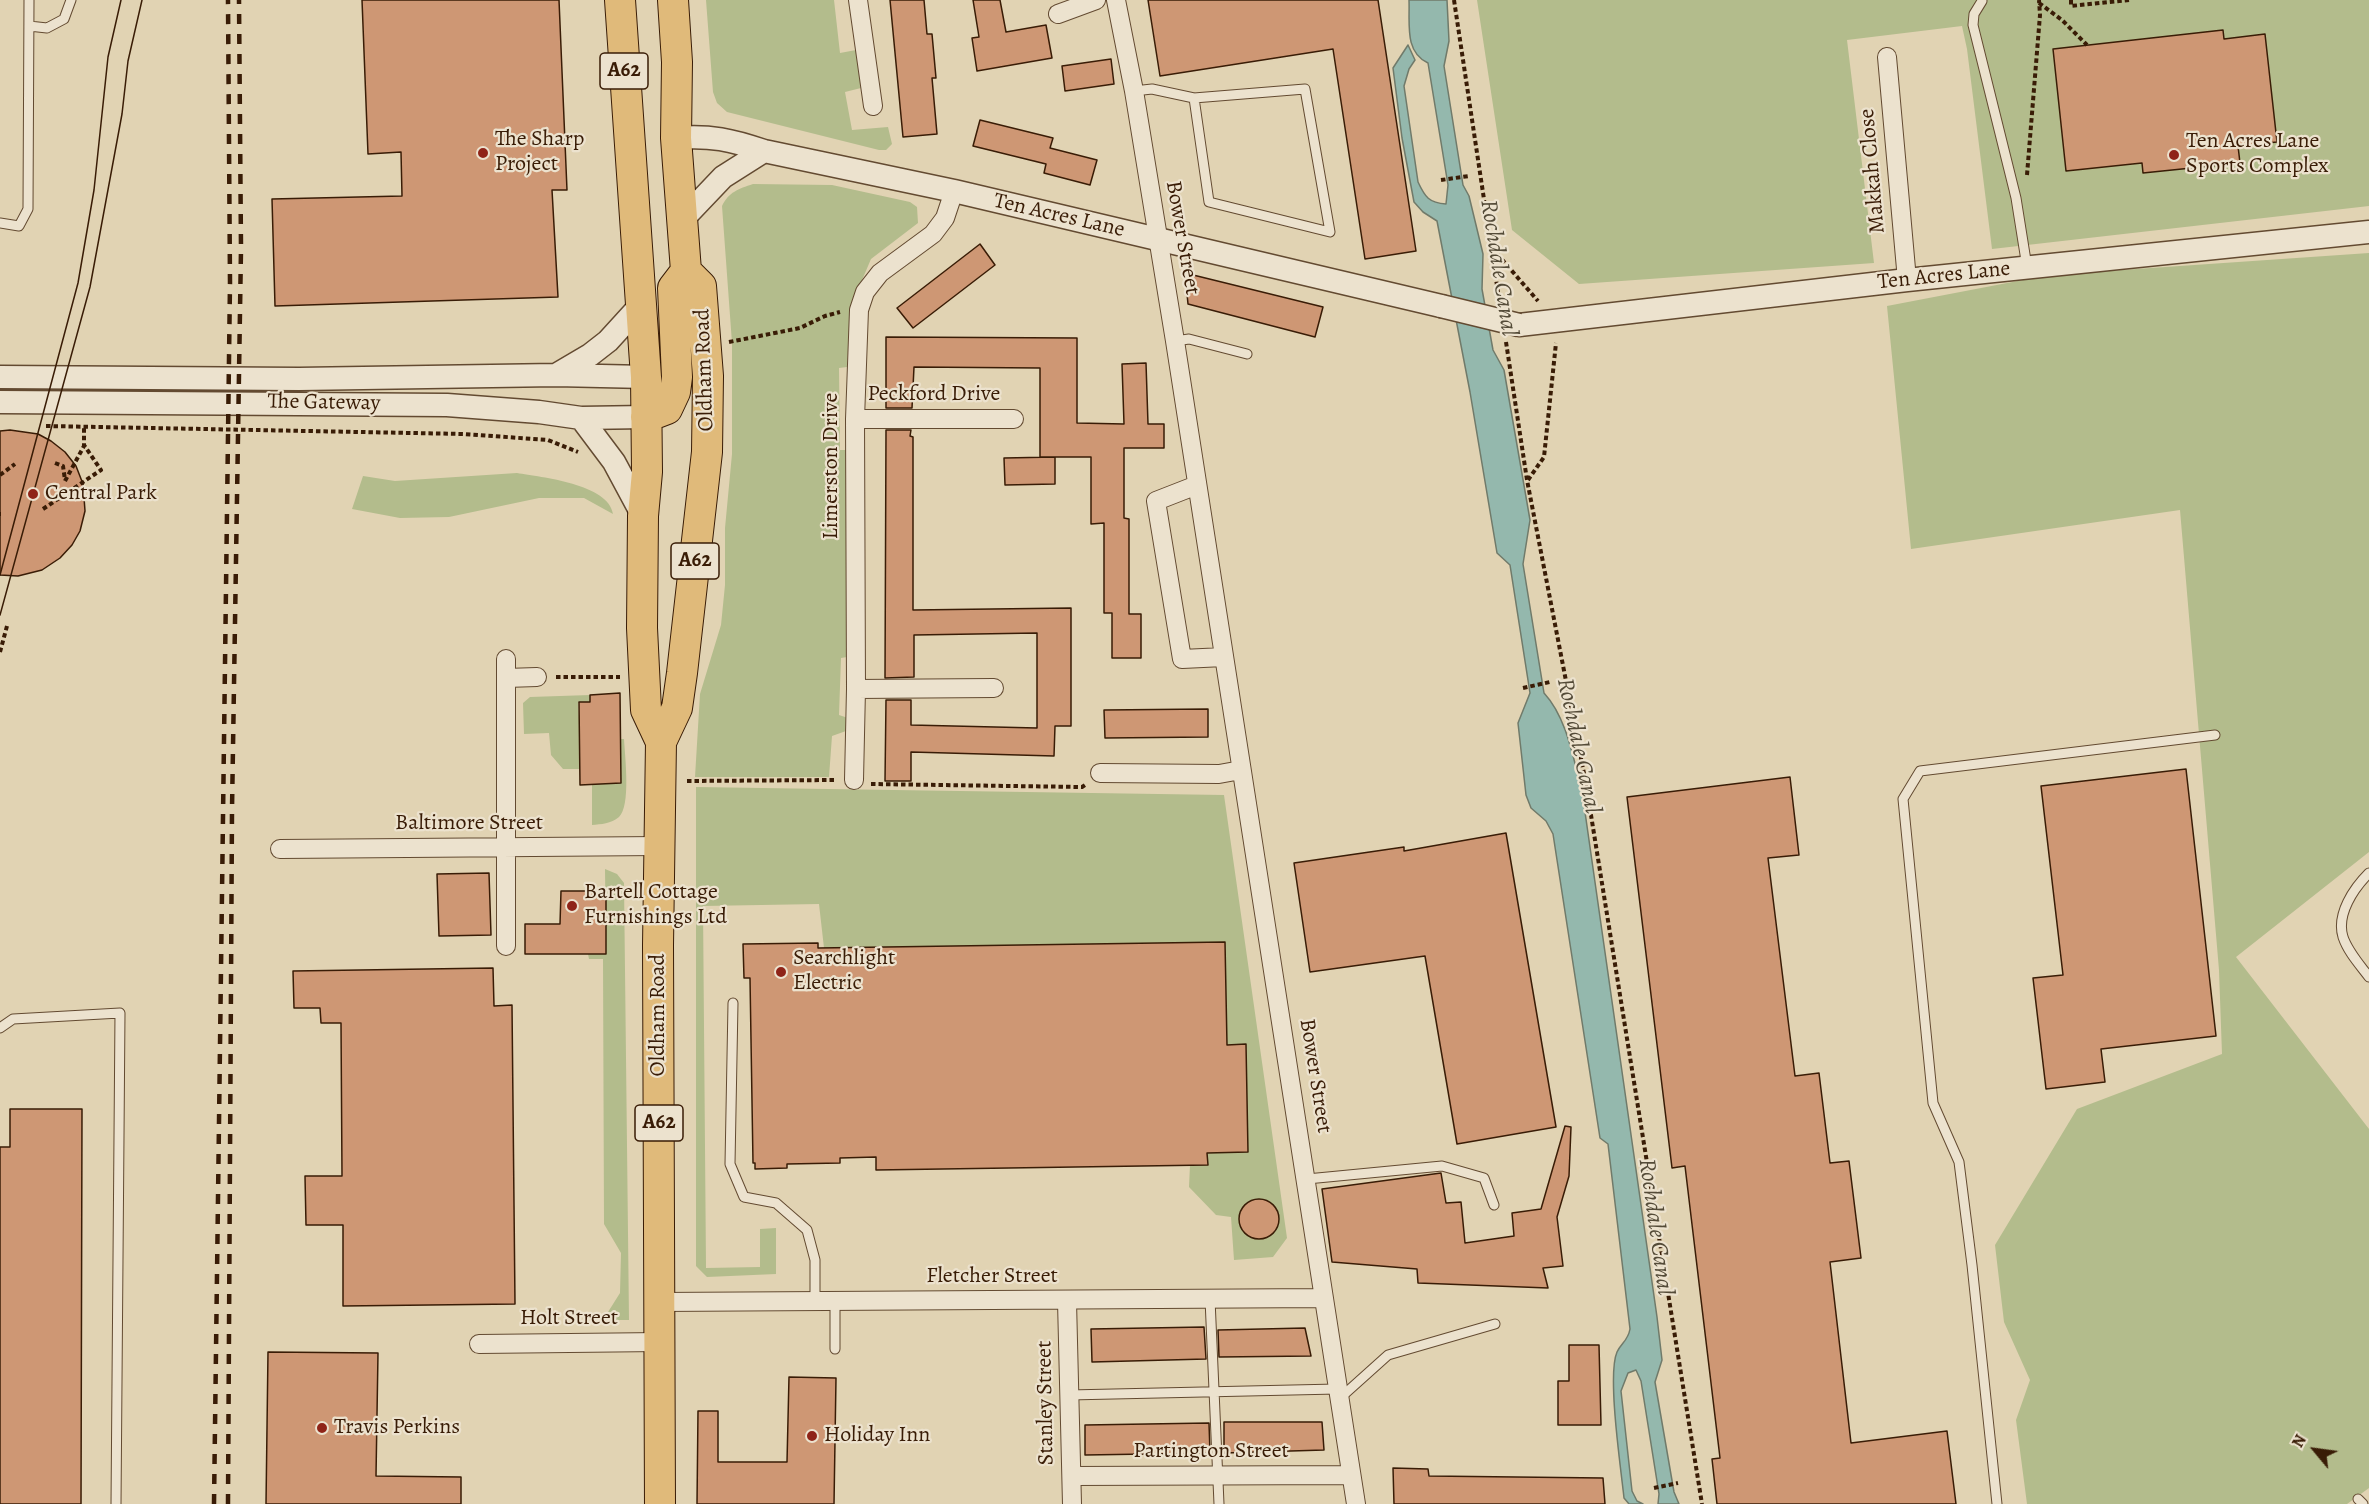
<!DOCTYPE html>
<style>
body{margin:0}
#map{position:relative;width:2369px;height:1504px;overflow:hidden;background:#e1d3b3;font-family:Alegreya,serif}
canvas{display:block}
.north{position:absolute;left:2285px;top:1420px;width:60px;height:60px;-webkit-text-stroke:4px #ece2ce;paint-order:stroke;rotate:299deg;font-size:16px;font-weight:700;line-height:24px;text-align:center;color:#391c06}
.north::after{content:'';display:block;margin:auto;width:21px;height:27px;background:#391c06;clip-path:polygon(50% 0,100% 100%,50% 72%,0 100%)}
</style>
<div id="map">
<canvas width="2369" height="1504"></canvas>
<div class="north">N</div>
</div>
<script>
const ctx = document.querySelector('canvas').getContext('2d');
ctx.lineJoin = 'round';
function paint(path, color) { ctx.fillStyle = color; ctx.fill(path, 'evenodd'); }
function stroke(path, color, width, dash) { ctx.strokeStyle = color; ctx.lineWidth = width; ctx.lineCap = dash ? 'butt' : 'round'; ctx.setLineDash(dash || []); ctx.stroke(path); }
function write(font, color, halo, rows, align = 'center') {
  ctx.font = font + ' Alegreya,serif'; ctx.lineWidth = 4.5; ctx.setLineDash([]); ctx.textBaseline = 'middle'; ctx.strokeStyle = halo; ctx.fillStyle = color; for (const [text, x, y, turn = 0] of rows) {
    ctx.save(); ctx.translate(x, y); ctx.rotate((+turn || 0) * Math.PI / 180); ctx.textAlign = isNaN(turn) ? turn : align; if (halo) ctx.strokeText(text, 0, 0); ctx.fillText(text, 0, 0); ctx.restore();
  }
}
paint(new Path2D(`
 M706,0H834L840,53L856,50L861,88L845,92L852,130L888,127L892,144L886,150H879L727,112L717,103L713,92Z
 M1477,0H2369V206L1992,249L1967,49L1962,26L1847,40L1874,263L1579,284L1512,230Z
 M753,184L832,185L910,202L917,207L918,223L871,259L851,306L847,367L839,368L840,450H847V657L841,658L839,715L848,718L846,731L832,736L829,777H695L700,694L721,625L725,585V528L732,454V343L722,206C729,192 738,189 753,184Z
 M2369,253V852L2236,957L2369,1129V1488L2347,1504H2027L2016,1420L2030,1380L2004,1322L1995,1245L2077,1109L2222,1054L2219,970L2180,510L1911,549L1887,306L2049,275Z
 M517,473C541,477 609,484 613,514L584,498H539L449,517L400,518L352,509L363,476L395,481Z
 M590,695V702L578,703L579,718H590L591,732L579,733L580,769H563L551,755L549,733L524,734L523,703L530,697Z
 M621,739H624C625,757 631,806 619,817C611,824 601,824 592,825V784L621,782Z
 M696,787L1224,795L1287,1238L1273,1257L1234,1260L1231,1217L1216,1215L1189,1187L1190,1165L1207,1164V1153L1248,1152L1246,1045H1227L1225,942L824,948L819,904L703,906L706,1268L760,1267V1229L776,1228V1274L707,1277L696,1266Z
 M605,869L617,874L624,883L629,1320H603L620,1293L621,1253L604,1224L603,959H589L588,954L606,953Z`), '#b3bc8c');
const water = new Path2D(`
 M1409,0H1447L1449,41L1444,66L1463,185L1469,196L1483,254L1482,289L1493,350L1504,370L1530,520L1523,564L1544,693C1567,718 1573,758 1582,791L1657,1317L1662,1360L1655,1382L1674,1492L1679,1504H1658L1659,1494L1641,1381L1636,1370L1628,1373L1621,1391L1632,1491L1637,1501L1643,1504H1629L1624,1498C1621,1469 1607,1375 1617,1352C1621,1343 1628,1341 1630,1329L1608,1144L1600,1138L1553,834L1546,821L1531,808L1526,795L1518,723L1530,693L1510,565L1497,553L1470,392L1437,221L1423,212L1414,202L1402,138L1393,68L1408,45L1415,60L1409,69L1404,86L1418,182C1425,197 1429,203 1446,204L1448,185L1428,63C1404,52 1410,23 1409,0Z`);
paint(water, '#94b8ad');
stroke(water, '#707a6a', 1.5);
const building = new Path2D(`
 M362,0H559L567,190H552L558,297L275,306L272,199L402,196L401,152L368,154Z
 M890,0H924L927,34H932L936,78H932L937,134L903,137Z
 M973,0H1000L1006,32L1046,25L1052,58L977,71L972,38L979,37Z
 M1148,0H1378L1416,251L1365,259L1333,49L1160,76Z
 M2223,30L2224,39L2265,34L2277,142L2238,146L2240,163L2143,173L2142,163L2066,171L2053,49Z
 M1111,59L1114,84L1065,91L1062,66Z
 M980,120L1053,138L1050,148L1097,160L1090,185L1044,173L1046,164L973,146Z
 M980,244L995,265L913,328L897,308Z
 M1185,273L1323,307L1315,337L1188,304Z
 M886,337L1077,338V423L1124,424L1122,364L1146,363L1148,424H1164V448H1124V518L1129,519V614H1141V658H1112V613H1104V523L1091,524V457H1040V368L914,367L912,408H886Z
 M10,430L38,434L51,441L65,452L76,466L83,484L85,511L80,531L72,545L60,558L42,570L18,576L0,575V431Z
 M886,430H911L910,436L913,437V610L1071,608V726H1055L1054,756L911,752V781H885L886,700H911V725L1037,728V633L914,635V677L885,678Z
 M1055,457V484L1005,485L1004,458Z
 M620,693L621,783L580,785L579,702H590V695Z
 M1208,709V737L1105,738L1104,710Z
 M2186,769L2216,1036L2101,1049L2105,1082L2046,1089L2033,978L2063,975L2041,786Z
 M1790,777L1799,855L1768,858L1795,1076L1819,1073L1830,1163L1849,1161L1861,1258L1830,1262L1851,1443L1947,1431L1956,1504H1717L1712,1459L1720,1458L1685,1166L1672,1168L1627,797Z
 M1506,833L1556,1127L1457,1144L1425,956L1310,972L1294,863L1404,847V851Z
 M489,873L491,935L439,936L437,874Z
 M561,891H606V954H525V924H560Z
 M1225,942L1227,1045L1246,1044L1248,1152L1207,1153L1208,1165L876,1170V1157L840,1158V1163L787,1164V1168L755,1169V1163H753L750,978H744L743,944L818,943V948Z
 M493,968L494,1006L512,1005L515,1304L343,1306V1225H306L305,1176H342L341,1023H321L320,1008H294L293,971Z
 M10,1109H82L81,1504H0V1147H10Z
 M1565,1126L1571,1127L1569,1176L1557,1217L1563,1266L1543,1268L1548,1288L1418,1283L1417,1269L1332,1262L1322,1189L1441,1173L1446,1203L1461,1202L1465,1243L1514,1236L1512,1213L1541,1209Z
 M1239 1219a20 20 0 1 1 40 0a20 20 0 1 1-40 0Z
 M1204,1327L1206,1359L1092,1362L1091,1329Z
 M1305,1328L1311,1356L1219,1357L1218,1330Z
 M1569,1345H1599L1601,1425H1558V1381H1569Z
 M268,1352L378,1353L376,1476L461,1477V1504H266Z
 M789,1377L836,1378L834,1504H697L698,1411H718V1462H787Z
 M1322,1422L1324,1450L1224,1453V1422Z
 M1209,1423L1210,1453L1085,1455V1425Z
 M1393,1468L1428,1469L1429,1476L1603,1478L1605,1504H1394Z`);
paint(building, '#ce9774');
stroke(building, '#391c06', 1.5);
const service = new Path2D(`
 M1982,1L1974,14L1973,25L2016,198L2027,267
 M29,26L47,28L64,19L71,0
 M1134,91L1152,89L1194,98L1305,89L1330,232L1209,202L1194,98
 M0,223L19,226L28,209L29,0
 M1175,341L1189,339L1247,354
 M2369,873C2354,888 2336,914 2343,937C2348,952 2360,965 2369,977
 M733,1003L730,1164L744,1197L776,1203L807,1230L815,1260V1301
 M0,1028L13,1019L120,1013L116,1504
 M1307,1179L1442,1166L1484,1178L1494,1205
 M1210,1299L1219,1504
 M835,1301V1349
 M1069,1395L1337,1389
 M1339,1399L1388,1355L1495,1324
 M2358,1499L2363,1504
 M1997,1504L1972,1265L1959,1162L1933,1103L1903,799L1920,771L2215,735`);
const minor = new Path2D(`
 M858,0L873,106
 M1116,0L1134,91L1175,341L1356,1504
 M1058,14L1096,0
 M1887,57L1907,280
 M855,419H1014
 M1197,485L1156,501L1182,659L1224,657
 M506,659V946
 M506,678L537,677
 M856,689L994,688
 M1100,773L1219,774L1241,770
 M854,780L856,689L855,419L859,310L865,292L880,273L933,234L945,218L954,191
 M280,849L659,846
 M1067,1301L1072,1504
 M659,1302L1324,1298
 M479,1344L660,1342
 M1072,1476L1351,1475`);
const tertiary = new Path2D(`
 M676,138C710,135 732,140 764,151L954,191L1441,306
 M683,219L723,177L764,151
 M1519,325L1907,280L2369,232
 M556,375L590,355L608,341L639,307
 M0,377L299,379L556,375L646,377
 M0,402L447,405L539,412L581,418L646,417
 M581,418L614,462L643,516`);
const trunk = new Path2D(`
 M620,0L646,377L647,472L643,516L642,628L646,710L661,742
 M646,417L667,409L675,392L677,377L673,288L686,271
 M660,1504L658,945L661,742L677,708L682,673L707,452L708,376L701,286L686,271L676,138L677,62L673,0`);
stroke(service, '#634a31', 11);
stroke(minor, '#634a31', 20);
stroke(tertiary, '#634a31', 25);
stroke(trunk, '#391c06', 32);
stroke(new Path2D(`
 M1454,0L1499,299
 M2071,0V6L2129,0
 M2039,3L2062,20L2087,45
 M2027,175L2040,15L2039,0
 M1441,180L1469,176
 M1492,248L1538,301
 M729,342L800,328L825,316L840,312
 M1506,342L1527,480L1586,784L1702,1504
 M46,426L464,434L548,440L578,452
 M55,463L63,466L65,480
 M0,475L15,464
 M1528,480L1544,457L1556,343
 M65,481L84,446
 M43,509L101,470L84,445V428
 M0,514H1
 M0,652L7,626
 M556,677H620
 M1523,688L1550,682
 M687,781L837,780
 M871,784L1082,787L1085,785
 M1654,1488L1678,1483`), '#391c06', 4, [4.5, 3]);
stroke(service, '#ece2ce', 9);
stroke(minor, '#ece2ce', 18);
stroke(tertiary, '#ece2ce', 22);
stroke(trunk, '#e0ba7a', 30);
stroke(new Path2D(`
 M0,575L78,283L94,190L108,57L121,0
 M0,615L90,287L122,114L128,61L142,0`), '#391c06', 1.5);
stroke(new Path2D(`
 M214,1504L230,283L228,0
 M228,1504L232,810L241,249L239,0`), '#391c06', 4.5, [10, 10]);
const tertiaryBridge = new Path2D(`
 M1441,306L1519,325`);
stroke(tertiaryBridge, '#634a31', 25, []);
stroke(tertiaryBridge, '#ece2ce', 22);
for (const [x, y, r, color] of [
 [483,153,6,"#8f2418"],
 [2174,155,6,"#8f2418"],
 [33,494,6,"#8f2418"],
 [572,906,6,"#8f2418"],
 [781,972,6,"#8f2418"],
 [322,1428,6,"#8f2418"],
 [812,1436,6,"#8f2418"]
]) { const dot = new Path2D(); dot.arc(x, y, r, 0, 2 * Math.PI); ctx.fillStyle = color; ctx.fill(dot); stroke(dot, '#ece2ce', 2); }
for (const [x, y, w] of [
 [624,71,48],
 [695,561,48],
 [659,1123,48]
]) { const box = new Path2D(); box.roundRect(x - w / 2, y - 18, w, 36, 4.5); ctx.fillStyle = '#ece2ce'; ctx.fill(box); stroke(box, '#391c06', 1.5); }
write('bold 21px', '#391c06', null, [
 ["A62",624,71],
 ["A62",695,561],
 ["A62",659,1123]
]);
write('22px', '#391c06', '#ece2ce', [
 ["The Sharp",495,140],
 ["Project",495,165],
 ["Ten Acres Lane",2186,142],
 ["Sports Complex",2186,167],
 ["Central Park",45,494],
 ["Bartell Cottage",584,893],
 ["Furnishings Ltd",584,918],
 ["Searchlight",793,959],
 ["Electric",793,984],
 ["Travis Perkins",334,1428],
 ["Holiday Inn",824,1436]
], 'left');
write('22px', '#391c06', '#ece2ce', [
 ["Makkah Close",1873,171,-95],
 ["Ten Acres Lane",1059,216,13],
 ["Bower Street",1182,238,80],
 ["Ten Acres Lane",1944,276,-6],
 ["Oldham Road",705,370,-92],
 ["Peckford Drive",934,395],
 ["The Gateway",324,403,1],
 ["Limerston Drive",832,466,-90],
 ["Baltimore Street",469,824],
 ["Oldham Road",659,1015,-90],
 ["Bower Street",1315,1076,81],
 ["Fletcher Street",992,1277],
 ["Holt Street",569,1319],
 ["Stanley Street",1046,1403,-91],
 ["Partington Street",1211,1452]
]);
write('italic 24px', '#544b38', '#ece2ce', [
 ["Rochdale Canal",1498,268,81],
 ["Rochdale Canal",1578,746,78],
 ["Rochdale Canal",1655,1227,82]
]);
</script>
